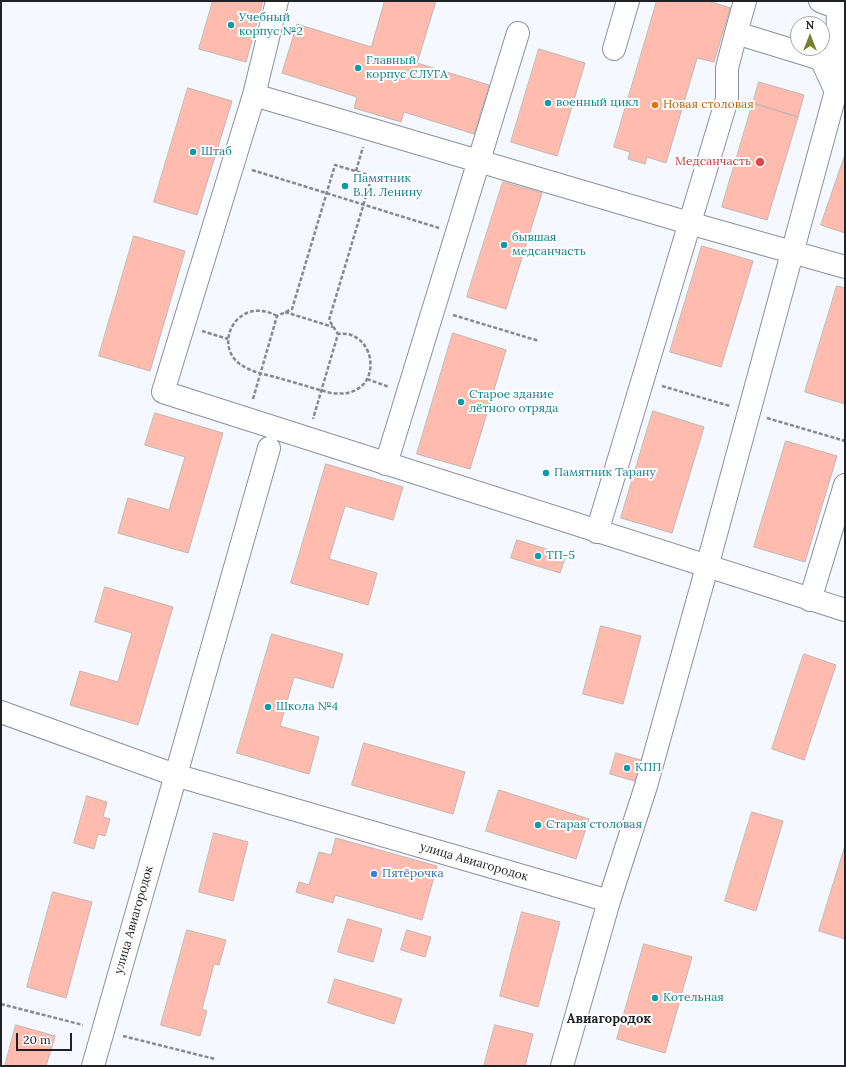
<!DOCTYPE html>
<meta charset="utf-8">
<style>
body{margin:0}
#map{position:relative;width:846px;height:1067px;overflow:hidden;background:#f5f8fe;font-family:Lora,serif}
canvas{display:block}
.frame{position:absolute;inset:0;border:2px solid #202225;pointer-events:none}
.north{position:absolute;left:790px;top:16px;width:40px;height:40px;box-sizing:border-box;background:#fff;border:1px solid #a6a7a8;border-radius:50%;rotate:0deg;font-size:11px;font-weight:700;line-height:16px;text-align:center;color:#202225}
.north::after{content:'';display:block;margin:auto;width:14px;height:18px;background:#75812e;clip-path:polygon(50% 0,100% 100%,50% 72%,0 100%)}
.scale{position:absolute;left:16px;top:1033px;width:56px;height:18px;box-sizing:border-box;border:2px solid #202225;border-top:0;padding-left:5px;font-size:12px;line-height:14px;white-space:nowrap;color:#202225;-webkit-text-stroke:3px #fff;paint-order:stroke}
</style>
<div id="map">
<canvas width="846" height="1067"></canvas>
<div class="frame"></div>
<div class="north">N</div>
<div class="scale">20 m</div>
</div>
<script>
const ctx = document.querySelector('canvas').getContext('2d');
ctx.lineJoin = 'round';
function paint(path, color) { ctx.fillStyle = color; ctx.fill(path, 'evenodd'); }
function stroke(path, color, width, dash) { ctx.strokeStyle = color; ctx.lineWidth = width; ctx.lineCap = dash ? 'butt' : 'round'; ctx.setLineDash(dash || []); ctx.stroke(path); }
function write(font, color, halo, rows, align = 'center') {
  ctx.font = font + ' Lora,serif'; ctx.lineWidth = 4; ctx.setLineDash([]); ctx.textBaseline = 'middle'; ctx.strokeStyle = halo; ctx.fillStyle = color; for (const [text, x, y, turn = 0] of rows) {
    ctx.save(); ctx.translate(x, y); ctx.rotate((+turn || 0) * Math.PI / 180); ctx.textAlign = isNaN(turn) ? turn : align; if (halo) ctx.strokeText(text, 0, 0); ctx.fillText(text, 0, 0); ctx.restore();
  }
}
const building = new Path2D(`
 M213,1H263L246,62L199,49Z
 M385,1H436L417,63L489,85L474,134L404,112L401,122L354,108L357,97L282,73L297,24L371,47Z
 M657,1H708L734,9L730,8L714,62L697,58L666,163L647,157L645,164L628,159L630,152L614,147Z
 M539,49L585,63L557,156L511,142Z
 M759,82L804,95L798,117L753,103Z
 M188,88L232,101L197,215L154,202Z
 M753,103L798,117L767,220L722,207Z
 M845,155V233L821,225Z
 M503,182L542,193L506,309L467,297Z
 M134,236L185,251L150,371L99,356Z
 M702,246L753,261L721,367L670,352Z
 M837,286L845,288V404L805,392Z
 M453,333L506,350L470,469L417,454Z
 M653,411L704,427L672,533L621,518Z
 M155,413L223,433L188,553L118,533L128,498L169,510L185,457L145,445Z
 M786,441L837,456L805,562L754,547Z
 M326,464L403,487L393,520L345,506L329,559L377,573L368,605L291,583Z
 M517,540L566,555L560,573L511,558Z
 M105,587L173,607L138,725L70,705L80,671L118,682L132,633L95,622Z
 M601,626L641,636L623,704L583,694Z
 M272,634L343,654L333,688L294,677L280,726L319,737L309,774L237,753Z
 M804,654L836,665L804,760L772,749Z
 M364,743L465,772L453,814L352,785Z
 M616,753L644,761L638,782L610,774Z
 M499,790L589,819L576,859L486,831Z
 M87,796L107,802L103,817L110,819L105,836L98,834L94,849L74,843Z
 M752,812L783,821L756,911L725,901Z
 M214,833L248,842L233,901L199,892Z
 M336,838L437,866L422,920L335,895L333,903L296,892L299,882L309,885L319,852L331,855Z
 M845,846V939L819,931Z
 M53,892L92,902L66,998L27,987Z
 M522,912L560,922L538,1007L500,996Z
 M348,919L382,929L373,962L338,952Z
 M187,930L226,940L219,965L214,964L202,1009L207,1011L200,1036L161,1025Z
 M407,930L431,937L425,957L401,950Z
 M644,944L692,957L665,1053L617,1039Z
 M335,979L402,999L394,1024L328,1003Z
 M16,1025L55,1036L46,1066H5Z
 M495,1025L533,1034L525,1066H484Z`);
paint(building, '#ffbcae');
stroke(building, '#c1b4b1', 1);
const minor = new Path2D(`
 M277,1L254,95L163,392L845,610
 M745,1L736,33L821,59L834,87
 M820,1L838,8
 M614,49L628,1
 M254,95L689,223L845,267
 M386,464L518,33
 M597,532L727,99V68L736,33
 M810,600L845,485
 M1,712L175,775L609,901
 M93,1066L269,448
 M562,1066L609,901L646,786L707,567L836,91L838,8L841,1`);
stroke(minor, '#8c909a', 24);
stroke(new Path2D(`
 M252,170L439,228
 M356,171L363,147
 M285,312L333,327
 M453,315L539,341
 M277,316C237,294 210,347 243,366C252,372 264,374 275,377C293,382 312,388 331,393C387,401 378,328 338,334
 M202,331L228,339
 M367,379L389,387
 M662,386L730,406
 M253,399L277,316L292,309L335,165L372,176L329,320L338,334L313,419
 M767,418L845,441
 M1,1004L83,1025
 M123,1036L215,1059`), '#87898e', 2.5, [4, 2]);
stroke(minor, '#fff', 22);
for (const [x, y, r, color] of [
 [231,25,4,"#0f9aa8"],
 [358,68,4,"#0f9aa8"],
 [548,103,4,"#0f9aa8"],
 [655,105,4,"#e8710a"],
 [193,152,4,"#0f9aa8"],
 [760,162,5,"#e0444e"],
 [345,186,4,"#0f9aa8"],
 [504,245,4,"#0f9aa8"],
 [461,402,4,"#0f9aa8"],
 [546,473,4,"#0f9aa8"],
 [538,556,4,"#0f9aa8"],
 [268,707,4,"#0f9aa8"],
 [627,768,4,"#0f9aa8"],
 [538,825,4,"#0f9aa8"],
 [374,874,4,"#3f7fe0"],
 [655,998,4,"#0f9aa8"]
]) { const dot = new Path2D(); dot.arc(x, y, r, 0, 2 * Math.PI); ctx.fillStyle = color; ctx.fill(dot); stroke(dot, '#fff', 1.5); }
write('12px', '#0d838f', '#fff', [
 ["Учебный",239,18],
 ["корпус №2",239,32],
 ["Главный",366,61],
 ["корпус СЛУГА",366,75],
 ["военный цикл",556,103],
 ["Штаб",201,152],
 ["Памятник",353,179],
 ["В.И. Ленину",353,193],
 ["бывшая",512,238],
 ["медсанчасть",512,252],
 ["Старое здание",469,395],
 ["лётного отряда",469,409],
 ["Памятник Тарану",554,473],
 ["ТП-5",546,556],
 ["Школа №4",276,707],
 ["КПП",635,768],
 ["Старая столовая",546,825],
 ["Котельная",663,998]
], 'left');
write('12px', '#c56008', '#fff', [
 ["Новая столовая",663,105]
], 'left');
write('12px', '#be3a42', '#fff', [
 ["Медсанчасть",751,162]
], 'right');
write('12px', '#202225', '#fff', [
 ["улица Авиагородок",474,862,16],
 ["улица Авиагородок",134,920,-74]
]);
write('12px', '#366cbe', '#fff', [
 ["Пятёрочка",382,874]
], 'left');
write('bold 13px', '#202225', '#fff', [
 ["Авиагородок",609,1019]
]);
</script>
